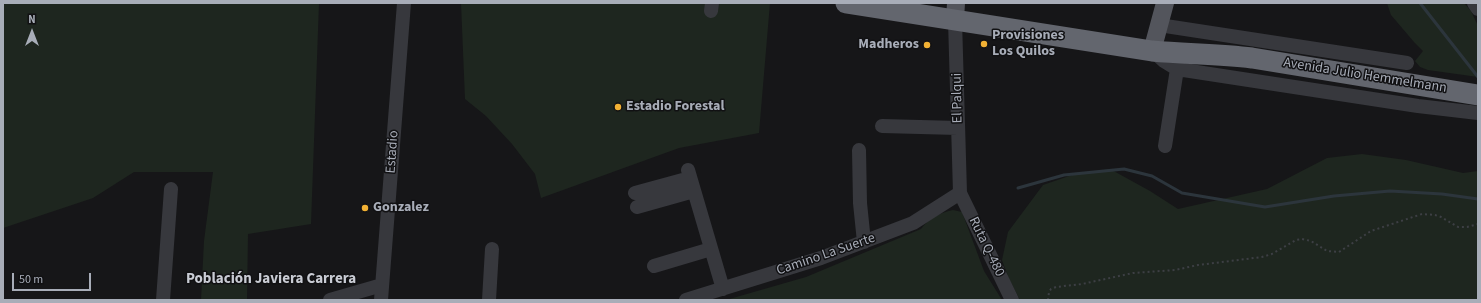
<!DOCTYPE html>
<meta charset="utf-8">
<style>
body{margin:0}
#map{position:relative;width:1481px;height:303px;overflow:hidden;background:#161618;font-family:"Source Sans 3",sans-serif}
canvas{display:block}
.frame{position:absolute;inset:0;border:4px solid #a8adb8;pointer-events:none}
.north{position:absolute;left:12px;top:12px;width:40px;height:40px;-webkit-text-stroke:3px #111113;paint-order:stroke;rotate:0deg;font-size:11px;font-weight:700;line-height:16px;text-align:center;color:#a8adb8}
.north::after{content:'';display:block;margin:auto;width:14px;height:18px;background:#a8adb8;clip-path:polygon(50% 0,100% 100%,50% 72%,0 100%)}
.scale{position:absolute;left:12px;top:273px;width:79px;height:18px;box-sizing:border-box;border:2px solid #a8adb8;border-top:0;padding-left:5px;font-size:12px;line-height:14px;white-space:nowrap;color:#a8adb8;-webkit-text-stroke:3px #111113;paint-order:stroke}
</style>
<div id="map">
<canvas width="1481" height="303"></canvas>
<div class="frame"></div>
<div class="north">N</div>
<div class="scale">50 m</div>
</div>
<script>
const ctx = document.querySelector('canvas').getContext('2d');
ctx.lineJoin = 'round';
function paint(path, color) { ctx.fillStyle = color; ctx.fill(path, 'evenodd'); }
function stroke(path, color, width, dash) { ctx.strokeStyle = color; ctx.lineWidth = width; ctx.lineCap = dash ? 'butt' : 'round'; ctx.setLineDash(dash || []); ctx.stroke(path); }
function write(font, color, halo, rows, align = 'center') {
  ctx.font = font + ' "Source Sans 3",sans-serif'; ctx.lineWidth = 3; ctx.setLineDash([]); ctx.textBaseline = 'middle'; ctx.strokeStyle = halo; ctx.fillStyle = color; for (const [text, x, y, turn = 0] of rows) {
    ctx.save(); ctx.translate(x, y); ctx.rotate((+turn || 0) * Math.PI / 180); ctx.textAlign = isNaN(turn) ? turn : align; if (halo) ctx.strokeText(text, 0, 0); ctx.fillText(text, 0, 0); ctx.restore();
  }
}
paint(new Path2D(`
 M3,3H319L311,224L248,234L247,300H201L204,241L213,172H134L93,198L3,228Z
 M461,3H770L759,133L679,148L541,198L535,174L512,144L486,116L465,99Z
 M1387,3H1464L1471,11L1478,26V77L1428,70L1420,67L1415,61L1423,51L1414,42L1391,15Z
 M1362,154L1406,160L1463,173L1478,171V300H1020L1009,279L1002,260L1008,232L1043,185L1072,175L1110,169L1150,191L1178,209L1267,189L1327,158Z
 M953,210L962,212L984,271L1002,300H726L806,277L921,229C929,218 939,213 953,210Z`), '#1e261f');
stroke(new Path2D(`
 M1420,3L1478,77
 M1018,188L1064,175L1124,169L1152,176L1182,193L1265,207L1334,196L1390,191L1442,194L1478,199`), '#2c353c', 3);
stroke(new Path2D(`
 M1048,300L1049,292L1051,289L1056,287L1082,284L1133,273L1175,270L1198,265L1262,257L1272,254L1296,240L1302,239L1311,241L1327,251L1339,252L1371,231L1422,214L1435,215L1441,217L1458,227H1467L1478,224`), '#3d3f44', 2, [2, 3]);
stroke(new Path2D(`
 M1474,3L1478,9
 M711,11L712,3
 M955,20L960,193L1012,300
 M1159,25L1407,63
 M1153,51L1164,61L1177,69L1418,106L1478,113
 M882,126L958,128
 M1165,146L1177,69
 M859,150L860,203L864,242
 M688,170L723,289
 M635,193L690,178
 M637,207L694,191
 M654,266L711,249
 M163,300L171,189
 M330,300L382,285
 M381,300L404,3
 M489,300L492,249
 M686,300L821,258L913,223L960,193`), '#37383d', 14);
stroke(new Path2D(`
 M955,20L956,3
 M1152,51L1165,3`), '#53555c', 18);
stroke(new Path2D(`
 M846,3L1152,51C1185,54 1219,54 1252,58L1478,95`), '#63666e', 21);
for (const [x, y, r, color] of [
 [984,44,4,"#f2b134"],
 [927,45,4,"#f2b134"],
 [618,107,4,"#f2b134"],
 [365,208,4,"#f2b134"]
]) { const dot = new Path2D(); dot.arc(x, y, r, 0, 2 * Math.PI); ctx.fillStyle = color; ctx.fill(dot); stroke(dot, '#111113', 1.5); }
write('bold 14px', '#a8adb8', '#111113', [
 ["Provisiones",992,36],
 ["Los Quilos",992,52],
 ["Madheros",919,45,"right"],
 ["Estadio Forestal",626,107],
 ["Gonzalez",373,208]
], 'left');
write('14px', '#a8adb8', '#111113', [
 ["Avenida Julio Hemmelmann",1365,76,9],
 ["El Palqui",958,98,-91],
 ["Estadio",393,152,-86],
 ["Ruta Q-480",986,247,64],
 ["Camino La Suerte",826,255,-19]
]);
write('bold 15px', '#c9ccd4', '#111113', [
 ["Población Javiera Carrera",271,280]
]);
</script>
